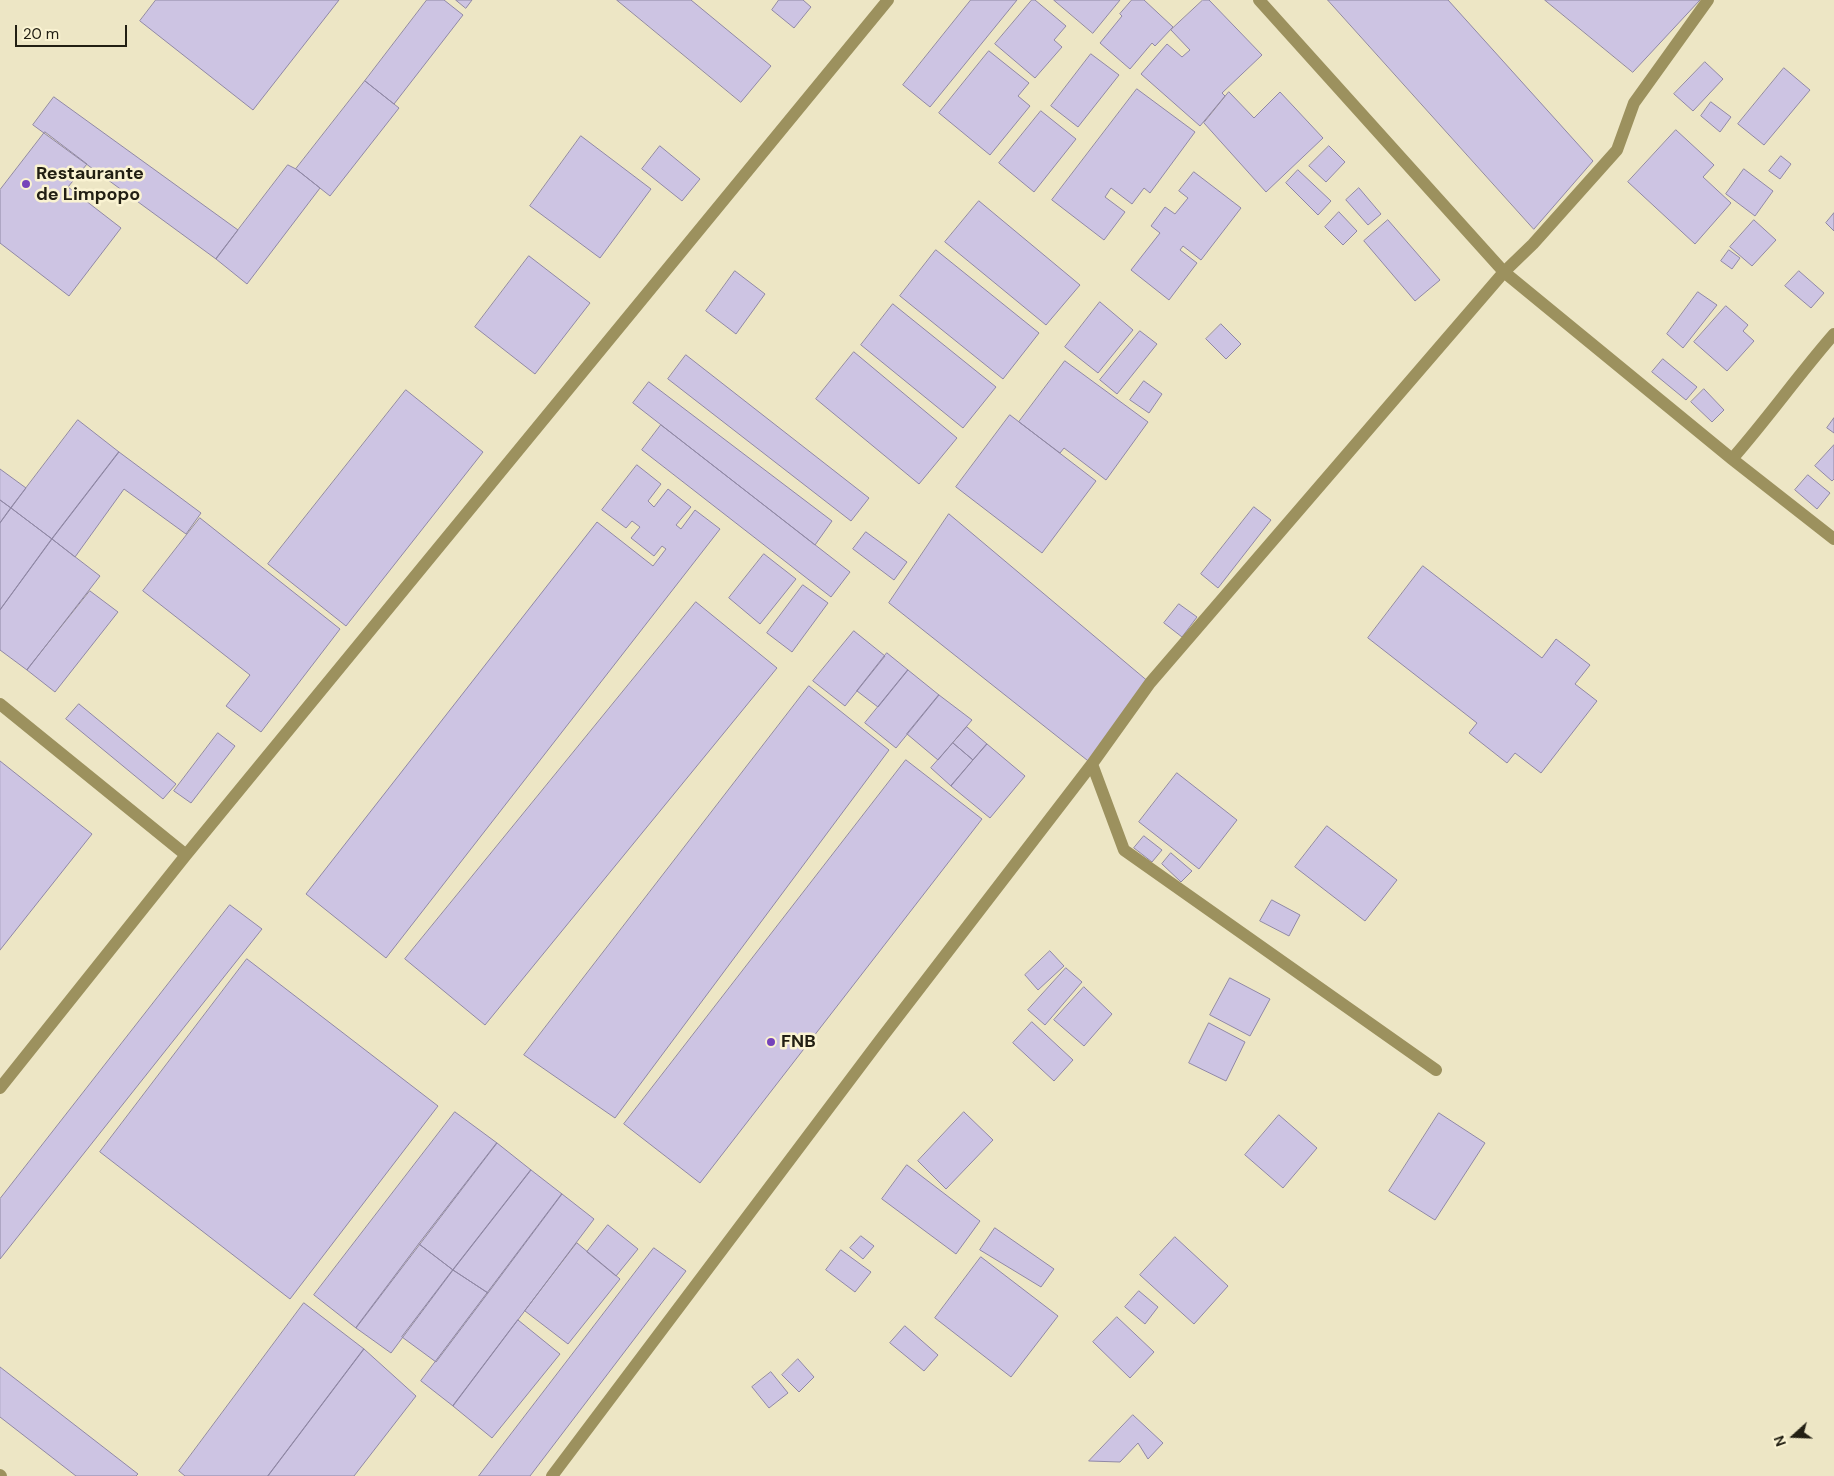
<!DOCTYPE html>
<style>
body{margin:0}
#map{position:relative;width:1834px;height:1476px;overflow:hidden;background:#ede6c5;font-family:"DM Sans",sans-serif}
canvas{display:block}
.north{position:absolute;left:1769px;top:1411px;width:50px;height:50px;-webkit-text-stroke:4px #faf3d2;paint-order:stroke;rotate:250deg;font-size:14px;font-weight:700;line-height:20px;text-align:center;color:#221f13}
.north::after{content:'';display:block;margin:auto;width:18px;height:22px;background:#221f13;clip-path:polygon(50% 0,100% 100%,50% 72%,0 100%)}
.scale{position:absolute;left:15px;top:25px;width:112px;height:22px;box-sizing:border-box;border:2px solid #221f13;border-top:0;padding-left:6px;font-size:15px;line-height:18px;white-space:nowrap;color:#221f13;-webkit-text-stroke:4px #faf3d2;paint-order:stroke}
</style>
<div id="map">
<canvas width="1834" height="1476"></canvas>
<div class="north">N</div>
<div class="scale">20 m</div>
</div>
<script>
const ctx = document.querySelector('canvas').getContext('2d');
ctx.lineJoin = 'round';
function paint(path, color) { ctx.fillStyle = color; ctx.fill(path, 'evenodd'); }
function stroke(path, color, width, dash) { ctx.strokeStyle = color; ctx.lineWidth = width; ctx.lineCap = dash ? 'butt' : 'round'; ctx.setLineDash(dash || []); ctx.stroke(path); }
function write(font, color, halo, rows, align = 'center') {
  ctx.font = font + ' "DM Sans",sans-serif'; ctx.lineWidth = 5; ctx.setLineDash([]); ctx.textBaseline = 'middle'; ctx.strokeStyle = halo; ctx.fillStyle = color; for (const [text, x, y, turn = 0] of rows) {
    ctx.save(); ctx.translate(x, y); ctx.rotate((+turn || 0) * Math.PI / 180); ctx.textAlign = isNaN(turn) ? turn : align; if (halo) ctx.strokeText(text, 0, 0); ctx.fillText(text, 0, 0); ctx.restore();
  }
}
const building = new Path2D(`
 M156,0H339L253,110L140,21Z
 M427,0H444L463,15L394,104L365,81Z
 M456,0H472L466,8Z
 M617,0H691L771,66L741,102Z
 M779,0H803L811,7L794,28L772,10Z
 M971,0H1017L930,107L903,85Z
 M1032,0H1035L1066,26L1054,40L1062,47L1035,78L995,44Z
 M1054,0H1120L1093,33Z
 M1132,0H1144L1173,27L1155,46L1152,43L1130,69L1100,43L1122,16L1120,14Z
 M1203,0H1209L1262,55L1222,93L1225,96L1200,126L1141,74L1167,44L1182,57L1190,50L1171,30Z
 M1328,0H1448L1593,161L1534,229Z
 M1545,0H1700L1633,72Z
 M989,51L1029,83L1018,96L1030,106L990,155L939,113Z
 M1091,54L1119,75L1078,127L1051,106Z
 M1705,62L1723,79L1693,111L1674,94Z
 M1784,68L1810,90L1764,145L1738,124Z
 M365,81L399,108L330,196L296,169Z
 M1137,89L1195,132L1150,193L1144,188L1132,204L1111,188L1105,197L1125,212L1104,240L1052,200Z
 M1229,92L1254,118L1280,92L1323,138L1266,192L1204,123Z
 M54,97L238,230L216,259L33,125Z
 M1711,102L1731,117L1720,132L1701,116Z
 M1041,111L1076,139L1034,192L999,163Z
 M1676,130L1714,165L1703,177L1731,203L1695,244L1628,182Z
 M45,132L87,164L68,187L121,228L69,296L0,243V190Z
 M581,136L651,189L600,258L530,206Z
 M660,146L700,179L682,201L642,169Z
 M1329,146L1345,162L1326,182L1309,166Z
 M1781,156L1791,164L1780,179L1769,171Z
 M288,165L296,169L320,188L247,284L216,259Z
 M1744,169L1773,191L1755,216L1726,194Z
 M1298,170L1331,201L1318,215L1286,183Z
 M1194,172L1241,208L1201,260L1183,246L1180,250L1197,263L1169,300L1131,270L1160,233L1151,226L1165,207L1175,214L1188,198L1179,191Z
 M1359,188L1381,214L1368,225L1346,200Z
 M979,201L1080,285L1046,325L945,242Z
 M1339,212L1357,231L1343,245L1325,227Z
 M1834,213V231L1826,223Z
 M1388,220L1440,280L1415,301L1364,241Z
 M1754,220L1776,240L1752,266L1730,247Z
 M936,250L1039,333L1003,379L900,296Z
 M1729,250L1740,258L1732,269L1721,261Z
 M529,256L590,303L535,374L475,327Z
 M735,271L765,294L736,334L706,311Z
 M1799,271L1824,293L1811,308L1785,286Z
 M1698,292L1717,305L1683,348L1667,334Z
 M1100,302L1133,330L1098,373L1065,347Z
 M893,304L996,387L963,428L861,345Z
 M1726,306L1748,325L1743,331L1754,341L1727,371L1694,342Z
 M1221,324L1241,344L1226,359L1206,339Z
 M1140,331L1157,344L1117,394L1100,380Z
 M854,352L957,438L919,484L816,399Z
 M686,355L869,498L851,521L668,379Z
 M1663,359L1697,387L1686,400L1652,372Z
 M1065,361L1148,422L1106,480L1064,448L1060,453L1019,422Z
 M1144,381L1162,394L1149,413L1130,400Z
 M649,382L832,521L815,545L633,403Z
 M1704,389L1724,410L1712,422L1691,402Z
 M406,390L483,452L346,626L268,564Z
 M1010,415L1096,481L1042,553L956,487Z
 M1834,418V433L1827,428Z
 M78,420L119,452L52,539L11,508Z
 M661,425L850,572L831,597L642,450Z
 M1834,445V479L1832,481L1815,466Z
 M119,452L201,513L186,534L124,489L75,557L52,539Z
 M637,465L661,484L648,501L654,507L668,489L691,507L676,525L681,529L695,510L720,529L386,958L306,894L597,522L653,566L666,549L662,546L654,556L631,538L640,527L632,521L626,528L602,510Z
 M0,469L26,488L11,508L0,500Z
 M1808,475L1830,493L1817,509L1795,490Z
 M0,500L11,508L0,523Z
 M1254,507L1271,520L1218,588L1201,574Z
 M11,508L52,539L0,610V523Z
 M949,514L1150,683L1092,764L889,603Z
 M200,518L340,629L261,732L226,706L250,675L143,591Z
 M866,532L907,562L894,580L853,549Z
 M52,539L100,576L27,670L0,650V610Z
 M764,554L796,579L760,624L729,598Z
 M1423,566L1542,658L1556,639L1590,665L1575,684L1597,701L1541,773L1515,753L1507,763L1469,733L1477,723L1368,638Z
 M803,585L828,603L792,652L767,633Z
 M90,591L118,612L55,692L27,670Z
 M696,602L777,668L485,1025L405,959Z
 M1179,604L1197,617L1182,637L1164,623Z
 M854,631L885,656L845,706L813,681Z
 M887,653L908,670L878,707L857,691Z
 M908,670L939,695L896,748L865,723Z
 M809,686L889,750L615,1118L524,1055Z
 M939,695L972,720L938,760L907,734Z
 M79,704L176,784L163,799L66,719Z
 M967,727L987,744L973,760L953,743Z
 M218,733L235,746L191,803L174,791Z
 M953,743L973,760L951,786L931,768Z
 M987,744L1025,776L990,818L951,786Z
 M906,760L982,819L700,1183L624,1124Z
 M0,761L92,834L0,950Z
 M1177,773L1237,820L1199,869L1139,822Z
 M1327,826L1397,880L1365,921L1295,867Z
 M1144,836L1162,850L1152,862L1134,848Z
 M1171,853L1192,871L1181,882L1162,864Z
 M1272,900L1300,915L1289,936L1260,921Z
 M230,905L262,929L0,1259V1199Z
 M1050,951L1064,966L1038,990L1025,975Z
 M247,959L438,1106L290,1299L100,1152Z
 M1066,968L1082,982L1045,1025L1028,1010Z
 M1230,978L1270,999L1250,1036L1210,1015Z
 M1084,987L1112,1014L1084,1046L1054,1020Z
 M1032,1022L1073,1060L1054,1081L1013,1043Z
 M1209,1023L1245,1042L1226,1081L1189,1063Z
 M455,1112L497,1143L356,1328L314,1295Z
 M964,1112L993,1140L946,1189L918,1161Z
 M1439,1113L1485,1143L1435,1220L1389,1191Z
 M1279,1115L1317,1148L1283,1188L1245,1155Z
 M497,1143L531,1170L453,1270L419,1244Z
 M907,1165L980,1221L956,1254L882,1199Z
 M531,1170L562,1194L488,1293L453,1270Z
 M562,1194L594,1219L453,1406L421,1381Z
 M608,1225L638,1249L616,1276L587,1252Z
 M995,1228L1054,1269L1041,1287L980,1250Z
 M861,1236L874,1246L863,1259L850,1248Z
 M1175,1237L1228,1286L1194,1324L1140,1275Z
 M577,1243L620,1279L568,1344L525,1311Z
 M419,1244L453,1270L391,1353L356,1328Z
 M654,1248L686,1271L530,1476H479Z
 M841,1250L871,1272L855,1292L826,1270Z
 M981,1257L1058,1316L1011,1377L935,1318Z
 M453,1270L488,1293L436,1362L402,1337Z
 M1139,1291L1158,1307L1145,1324L1125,1307Z
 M304,1303L364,1349L268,1476H185L179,1471Z
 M1117,1317L1154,1352L1130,1378L1093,1342Z
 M518,1320L560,1354L492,1438L453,1406Z
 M905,1326L938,1355L924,1371L890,1343Z
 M364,1349L416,1396L354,1476H268Z
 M798,1359L814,1377L799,1392L782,1375Z
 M0,1367L138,1474L136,1476H76L0,1417Z
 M771,1372L788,1393L769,1408L752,1387Z
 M1133,1415L1163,1443L1148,1459L1138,1443L1120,1462L1089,1461Z`);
paint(building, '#cdc4e3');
stroke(building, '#9088a5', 1);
stroke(new Path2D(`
 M1708,0L1634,103L1617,150L1533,244L1504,272L1732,459L1834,539
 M1732,459C1768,418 1799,374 1834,334
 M0,704L186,855
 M1092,764L1124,850L1436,1070
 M0,1088L186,855L888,0
 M0,1475L1,1476
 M552,1476L880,1040L1092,764L1150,683L1504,272L1259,0`), '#9c915e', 12);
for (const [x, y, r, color] of [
 [26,184,5,"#7543ba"],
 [771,1042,5,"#7543ba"]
]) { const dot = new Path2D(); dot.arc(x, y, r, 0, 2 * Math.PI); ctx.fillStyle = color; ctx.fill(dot); stroke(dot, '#faf3d2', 2); }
write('bold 18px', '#221f13', '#faf3d2', [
 ["Restaurante",36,174],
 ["de Limpopo",36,195],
 ["FNB",781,1042]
], 'left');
</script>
